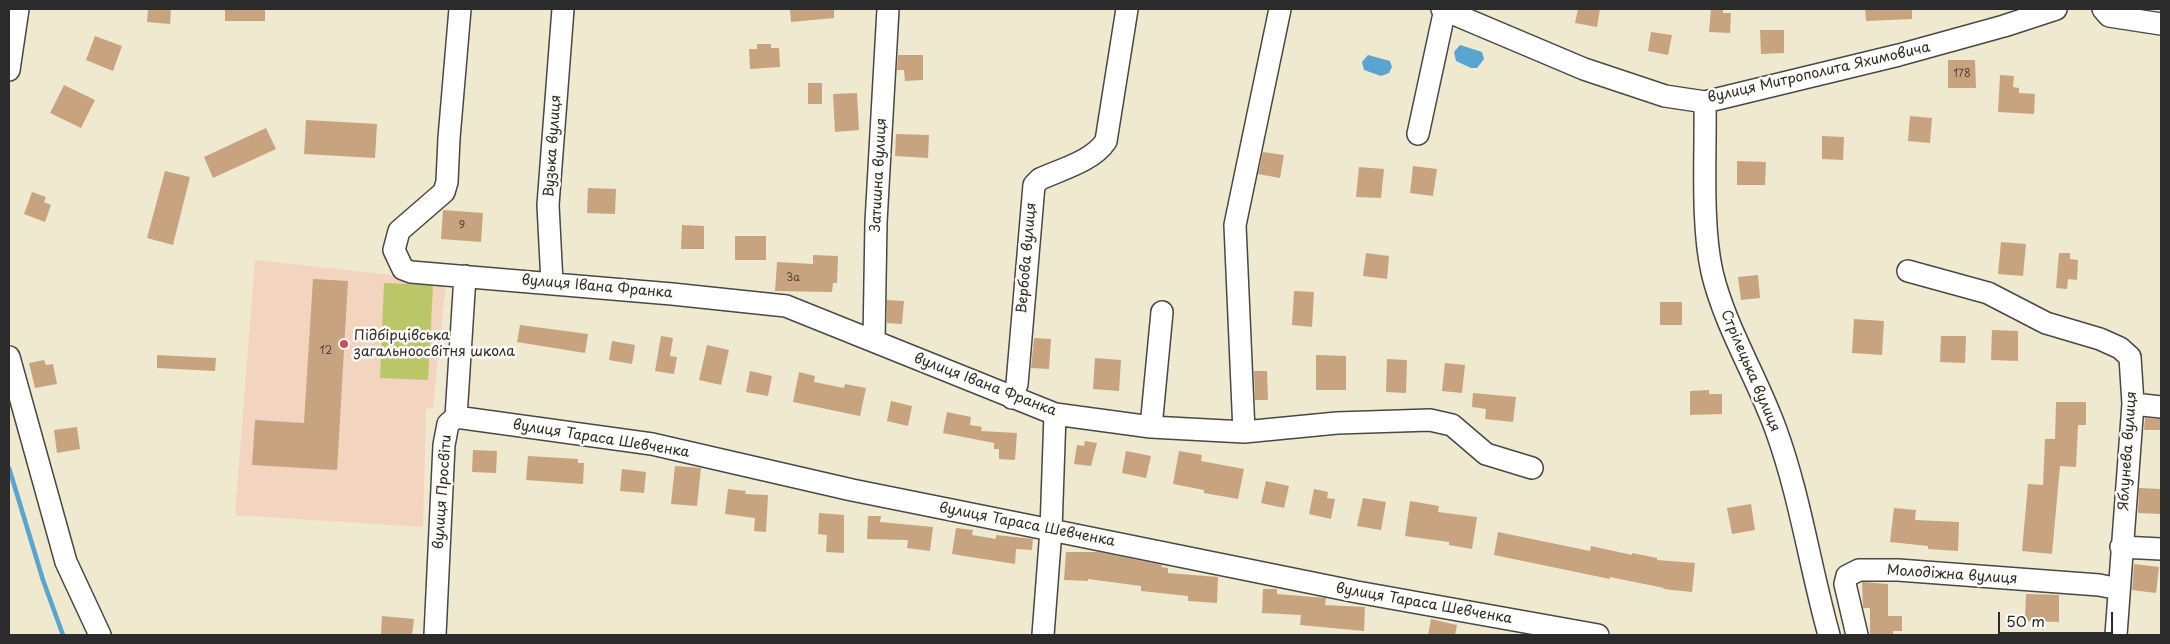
<!DOCTYPE html>
<meta charset="utf-8">
<style>
body{margin:0}
#map{position:relative;width:2170px;height:644px;overflow:hidden;background:#efe9cf;font-family:"Playpen Sans",sans-serif}
canvas{display:block}
.frame{position:absolute;inset:0;border:10px solid #2b2b2b;pointer-events:none}
.scale{position:absolute;left:1998px;top:612px;width:115px;height:22px;box-sizing:border-box;border:2px solid #2b2b2b;border-top:0;padding-left:6px;font-size:15px;line-height:18px;white-space:nowrap;color:#2b2b2b;-webkit-text-stroke:4px #fdfcf7;paint-order:stroke}
</style>
<div id="map">
<canvas width="2170" height="644"></canvas>
<div class="frame"></div>
<div class="scale">50 m</div>
</div>
<script>
const ctx = document.querySelector('canvas').getContext('2d');
ctx.lineJoin = 'round';
function paint(path, color) { ctx.fillStyle = color; ctx.fill(path, 'evenodd'); }
function stroke(path, color, width, dash) { ctx.strokeStyle = color; ctx.lineWidth = width; ctx.lineCap = dash ? 'butt' : 'round'; ctx.setLineDash(dash || []); ctx.stroke(path); }
function write(font, color, halo, rows, align = 'center') {
  ctx.font = font + ' "Playpen Sans",sans-serif'; ctx.lineWidth = 5; ctx.setLineDash([]); ctx.textBaseline = 'middle'; ctx.strokeStyle = halo; ctx.fillStyle = color; for (const [text, x, y, turn = 0] of rows) {
    ctx.save(); ctx.translate(x, y); ctx.rotate((+turn || 0) * Math.PI / 180); ctx.textAlign = isNaN(turn) ? turn : align; if (halo) ctx.strokeText(text, 0, 0); ctx.fillText(text, 0, 0); ctx.restore();
  }
}
paint(new Path2D(`
 M255,260L446,281L433,408L426,409L423,527L235,515Z`), '#f3d4bf');
paint(new Path2D(`
 M384,283L433,285L428,380L380,378Z`), '#bac668');
paint(new Path2D(`
 M1460,45L1482,52L1484,59L1477,68H1471L1456,61L1454,52Z
 M1368,55L1390,61L1392,67L1389,73L1381,76L1364,70L1362,62Z`), '#59a4d1');
stroke(new Path2D(`
 M9,468L43,580L63,635`), '#59a4d1', 4.5);
paint(new Path2D(`
 M148,9H171L170,24L147,22Z
 M225,9H265V21H225Z
 M790,9H834V18L791,22Z
 M1578,9H1600L1597,27L1575,23Z
 M1711,9H1723V13H1731L1730,33L1709,32Z
 M1865,9H1912V19L1866,21Z
 M1760,30H1784V53L1761,54Z
 M1651,32L1672,35L1668,55L1648,51Z
 M95,36L122,46L113,71L86,60Z
 M757,44H771V48H779L780,67L750,69L749,49H757Z
 M898,55H923V80L905,81L904,70H897Z
 M1948,60H1975L1976,88H1948Z
 M2000,75L2014,76L2013,87L2019,88V93L2035,94L2034,114L1998,112Z
 M808,83H822V104H808Z
 M64,85L95,100L81,128L50,113Z
 M857,93L859,130L835,132L833,94Z
 M1910,116L1932,118L1930,143L1908,141Z
 M306,120L377,124L375,158L304,154Z
 M266,128L276,149L213,178L204,157Z
 M896,134L929,135L928,158L895,156Z
 M1822,136L1844,137L1843,160L1822,159Z
 M1263,152L1284,155L1280,178L1258,174Z
 M1737,161L1766,162L1765,185H1737Z
 M1413,166L1437,169L1433,196L1410,193Z
 M1359,167L1384,169L1381,198L1356,197Z
 M165,171L190,177L173,245L147,238Z
 M588,188L616,189L615,214L587,213Z
 M32,192L46,197L44,202L51,205L45,222L24,214Z
 M443,210L483,213L481,242L441,239Z
 M682,225L704,226V249H681Z
 M735,236H766V260H735Z
 M2001,242L2026,244L2023,276L1998,274Z
 M1366,253L1389,256L1387,279L1363,276Z
 M2059,253H2070V259L2078,260L2077,280L2068,279L2067,289L2056,288Z
 M813,255L838,256L837,283H833L832,292L775,291L777,262L813,264Z
 M1758,275L1760,298L1741,300L1738,277Z
 M313,279L348,281L337,470L252,465L255,420L304,423Z
 M1294,291L1314,292L1312,327L1292,325Z
 M887,300L904,301L902,324L887,323Z
 M1660,302H1682V325H1660Z
 M1854,319L1884,321L1882,355L1852,353Z
 M520,325L588,334L585,353L517,342Z
 M1992,330L2018,331V361L1991,360Z
 M661,336L673,338L670,356L677,357L674,374L655,371Z
 M1941,336H1966L1965,363L1940,362Z
 M1034,338L1051,339L1049,369L1031,368Z
 M612,341L635,345L632,364L609,360Z
 M707,345L729,350L721,385L699,380Z
 M157,355L216,358L215,371L157,368Z
 M1316,355L1346,356V390H1316Z
 M1095,358L1121,360L1119,391L1093,389Z
 M1387,359L1407,360L1406,393L1386,392Z
 M44,360L46,365L53,364L57,384L35,388L29,363Z
 M1445,363L1465,365L1462,393L1442,391Z
 M750,371L772,376L768,396L746,392Z
 M1254,371H1267L1268,400H1255Z
 M799,372L815,376L814,382L844,388L845,384L866,388L860,416L793,402Z
 M1709,390V394H1722V414L1690,415V391Z
 M1473,393L1516,397L1513,422L1485,419L1486,409L1472,407Z
 M891,401L912,406L908,426L887,421Z
 M2056,402H2086V425H2078L2076,467L2060,466L2052,554L2022,551L2028,484L2043,485L2045,439H2055Z
 M947,412L971,417L970,425L982,427L981,431L1017,433L1015,460L999,459V449H994V443L943,433Z
 M2145,418L2161,419V430H2144Z
 M77,427L80,449L57,453L54,430Z
 M1085,441L1097,443L1091,466L1074,464L1077,445L1084,446Z
 M473,450L497,451L496,473L472,472Z
 M1126,451L1151,456L1146,478L1122,473Z
 M1179,451L1202,455L1201,461L1244,469L1238,499L1204,493V490L1173,484Z
 M528,456L578,459V463H584L583,484L526,480Z
 M675,466L701,468L697,506L671,504Z
 M622,469L646,472L644,493L620,491Z
 M1266,481L1289,486L1284,508L1261,503Z
 M2139,488L2161,489V514L2138,513Z
 M728,489L746,491L745,494L768,495L766,532L754,531L755,518L725,514Z
 M1314,489L1328,492L1327,498L1335,499L1331,519L1309,514Z
 M1363,498L1386,502L1381,530L1357,526Z
 M1410,501L1439,506L1438,512L1477,517L1472,549L1449,545V542L1405,536Z
 M1751,504L1755,530L1732,534L1727,508Z
 M1894,508L1916,510L1915,520L1959,522L1958,551L1928,549V546L1890,542Z
 M819,513L844,515V553L826,552L827,535L818,534Z
 M868,516H881L880,522L933,527L930,551L907,548L908,540L867,539Z
 M956,528L973,530L972,535L996,539V535L1033,539L1032,550L1016,549L1015,564L952,554Z
 M1498,532L1590,551L1591,546L1632,555V553L1657,558V560L1695,563L1692,592L1663,589L1664,588L1610,577V579L1494,555Z
 M1066,552H1099L1162,565L1161,567L1168,568V573L1218,577L1217,603L1188,601V596L1141,591V586L1088,579V581L1064,580Z
 M2134,564L2159,567L2156,593L2132,590Z
 M1862,582L1888,584V616H1902V631H1893V635H1870V608H1863Z
 M1263,589H1277V594L1326,598L1325,605L1365,607L1364,631L1300,625L1301,615L1262,613Z
 M2026,594L2059,595V622L2025,621Z
 M382,616L414,619L412,635H381Z
 M1431,619L1457,625L1455,635H1428Z`), '#c8a380');
const minor = new Path2D(`
 M460,9L449,138L447,182L444,192L399,231L394,250L403,269L411,272L672,294L786,306L1055,414L1151,427L1244,432L1337,423L1430,420L1452,425L1486,454L1532,468
 M1442,9L1584,69L1665,96L1705,102L1899,55L2004,26L2056,9
 M2103,9L2109,16L2161,24
 M9,70L18,9
 M1705,102C1706,153 1701,223 1712,272C1725,327 1757,377 1776,430C1800,496 1810,567 1829,635
 M1418,134L1445,9
 M1908,271L1988,293L2046,323L2100,339L2120,348L2130,357L2133,404L2116,635
 M552,283L548,205L563,9
 M874,341L876,222L888,9
 M9,357L66,562L100,635
 M1012,398L1017,384L1034,185L1040,179C1062,169 1093,161 1106,141L1127,9
 M2133,404L2161,407
 M456,417L652,444L852,490L1051,530L1357,592L1598,635
 M1151,427L1162,312
 M1244,432L1235,225L1280,9
 M2121,547L2161,549
 M435,635L444,445L448,424L456,417L465,276
 M1043,635L1051,530L1055,414
 M1857,635L1845,584L1847,576L1859,570H1898L2099,585L2119,589`);
stroke(minor, '#484844', 24);
stroke(minor, '#fff', 21);
for (const [x, y, r, color] of [
 [344,344,5,"#d1495b"]
]) { const dot = new Path2D(); dot.arc(x, y, r, 0, 2 * Math.PI); ctx.fillStyle = color; ctx.fill(dot); stroke(dot, '#fdfcf7', 2); }
write('11px', '#524940', null, [
 ["178",1962,74],
 ["9",462,226],
 ["3а",793,278],
 ["12",326,351]
]);
write('14px', '#2b2b2b', '#fdfcf7', [
 ["вулиця Митрополита Яхимовича",1819,73,-13],
 ["Вузька вулиця",553,146,-86],
 ["Затишна вулиця",879,175,-87],
 ["Вербова вулиця",1027,258,-85],
 ["вулиця Івана Франка",597,287,5],
 ["Стрілецька вулиця",1750,371,67],
 ["вулиця Івана Франка",985,385,21],
 ["вулиця Тараса Шевченка",601,439,9],
 ["Яблунева вулиця",2128,451,-86],
 ["вулиця Просвіти",443,492,-86],
 ["вулиця Тараса Шевченка",1027,525,11],
 ["Молодіжна вулиця",1952,575,4],
 ["вулиця Тараса Шевченка",1424,604,10]
]);
write('14px', '#2b2b2b', '#fdfcf7', [
 ["Підбірцівська",354,336],
 ["загальноосвітня школа",354,352]
], 'left');
</script>
